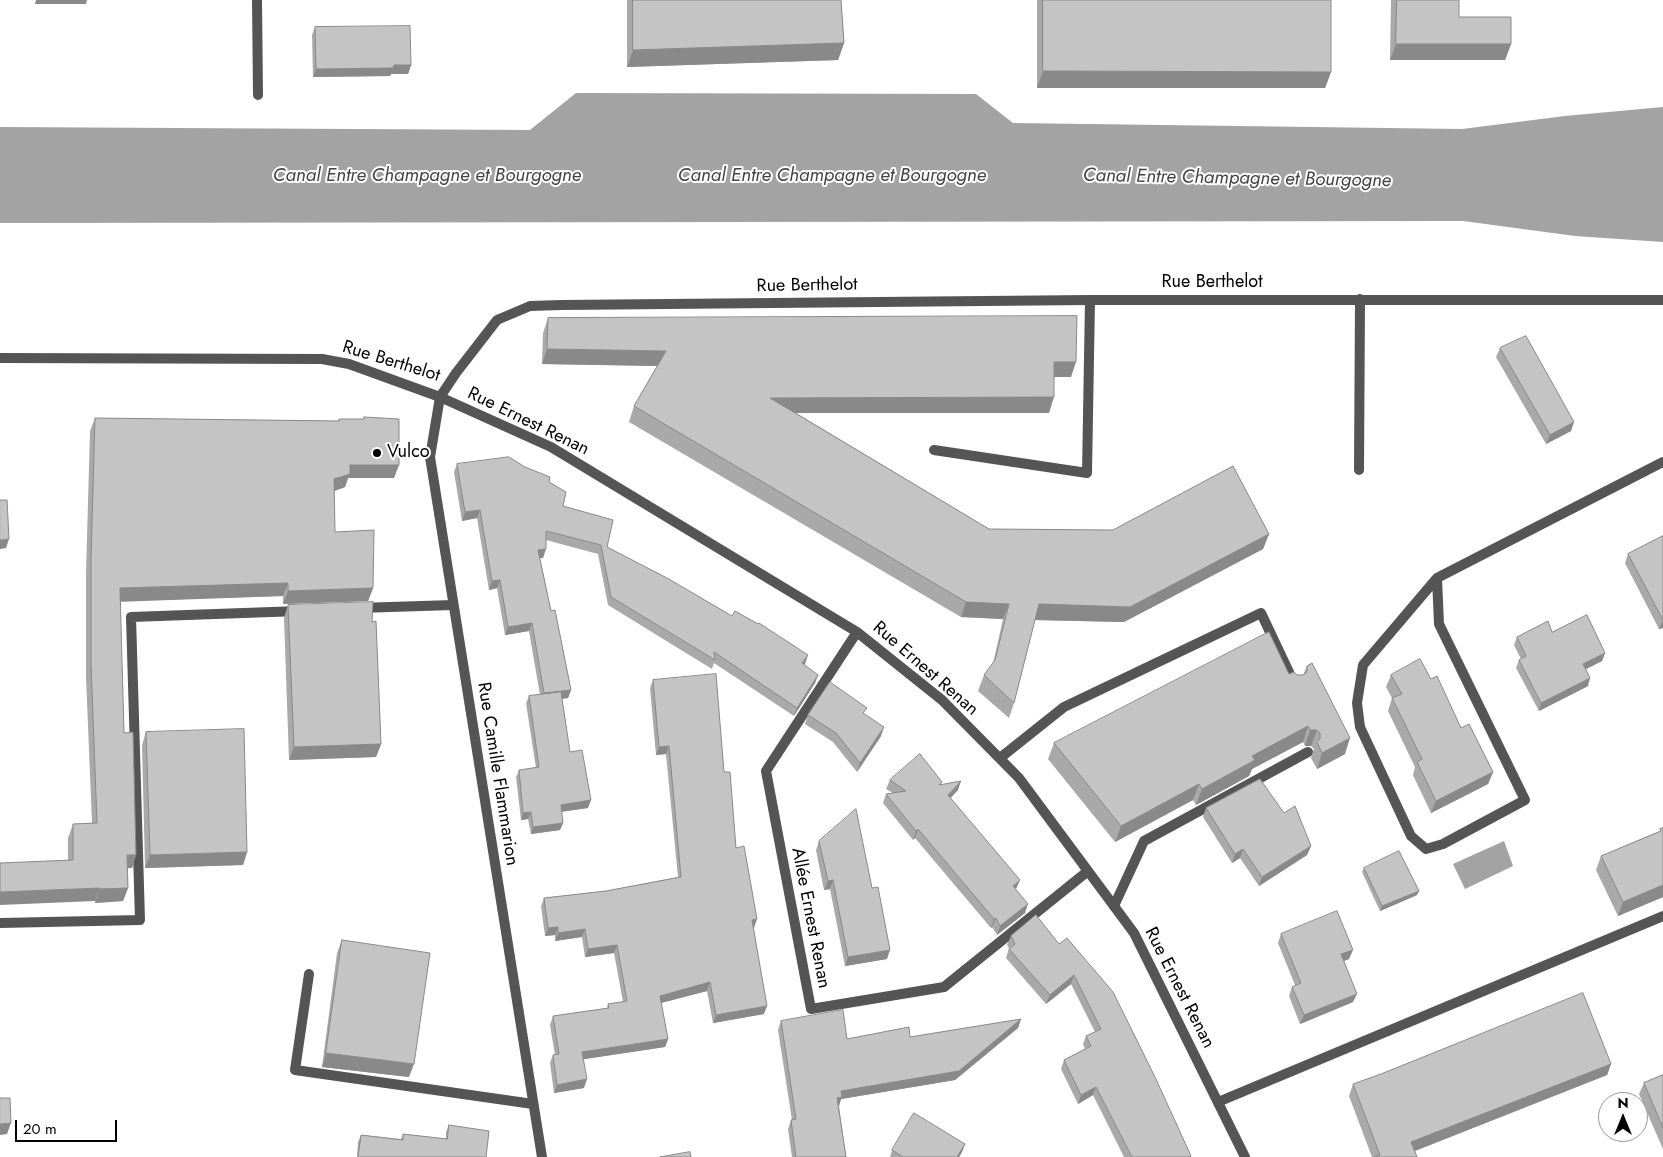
<!DOCTYPE html>
<meta charset="utf-8">
<style>
body{margin:0}
#map{position:relative;width:1663px;height:1157px;overflow:hidden;background:#fff;font-family:Jost,sans-serif}
canvas{display:block}
.north{position:absolute;left:1598px;top:1092px;width:50px;height:50px;box-sizing:border-box;background:#fff;border:1px solid #999;border-radius:50%;rotate:0deg;font-size:14px;font-weight:700;line-height:20px;text-align:center;color:#000}
.north::after{content:'';display:block;margin:auto;width:18px;height:22px;background:#000;clip-path:polygon(50% 0,100% 100%,50% 72%,0 100%)}
.scale{position:absolute;left:15px;top:1120px;width:102px;height:22px;box-sizing:border-box;border:2px solid #000;border-top:0;padding-left:6px;font-size:15px;line-height:18px;white-space:nowrap;color:#000;-webkit-text-stroke:4px #fff;paint-order:stroke}
</style>
<div id="map">
<canvas width="1663" height="1157"></canvas>
<div class="north">N</div>
<div class="scale">20 m</div>
</div>
<script>
const ctx = document.querySelector('canvas').getContext('2d');
ctx.lineJoin = 'round';
function paint(path, color) { ctx.fillStyle = color; ctx.fill(path, 'evenodd'); }
function stroke(path, color, width, dash) { ctx.strokeStyle = color; ctx.lineWidth = width; ctx.lineCap = dash ? 'butt' : 'round'; ctx.setLineDash(dash || []); ctx.stroke(path); }
function write(font, color, halo, rows, align = 'center') {
  ctx.font = font + ' Jost,sans-serif'; ctx.lineWidth = 4; ctx.setLineDash([]); ctx.textBaseline = 'middle'; ctx.strokeStyle = halo; ctx.fillStyle = color; for (const [text, x, y, turn = 0] of rows) {
    ctx.save(); ctx.translate(x, y); ctx.rotate((+turn || 0) * Math.PI / 180); ctx.textAlign = isNaN(turn) ? turn : align; if (halo) ctx.strokeText(text, 0, 0); ctx.fillText(text, 0, 0); ctx.restore();
  }
}
paint(new Path2D(`
 M576,93L976,94L1013,123L1462,129L1565,116L1663,107V242L1575,236L1463,221L0,223V127L530,130Z
 M1504,841L1513,866L1465,889L1453,864Z`), '#a3a3a3');
stroke(new Path2D(`
 M934,450L1087,473L1090,300
 M1359,470L1360,299
 M1437,578L1363,665L1357,703L1360,727L1411,836L1426,849L1443,844L1525,800L1439,624L1437,578L1663,462
 M359,608L453,605
 M1000,758L1064,707L1261,613L1295,685
 M1114,906L1144,841L1308,752
 M0,923L140,920L131,617L300,611
 M309,974L295,1070L533,1104
 M1218,1102L1663,916`), '#555', 10);
stroke(new Path2D(`
 M257,0L258,95
 M440,397L551,447L857,632L942,700L1019,778L1134,933L1245,1157
 M857,632L766,771L811,1009L944,987L1088,871
 M542,1157L430,457L440,397L456,373L497,320L530,306L561,305L1090,300H1663`), '#555', 10);
stroke(new Path2D(`
 M0,358L322,359L349,364L440,397`), '#555', 10);
paint(new Path2D(`
 M627,0H841L844,43L838,60L627,67Z
 M1037,0H1331V72L1325,88H1037Z
 M1391,0H1459V17L1511,44L1505,60H1390Z
 M315,27L411,65L408,74H391L390,76L313,77L312,35Z
 M548,318L1071,377H1054L1049,413H796L989,529L1269,534L1263,549L1124,622L1035,620L1014,703L1009,718L978,691L984,675L993,664L1003,619L961,617L629,422L634,406L657,366L542,364L543,333Z
 M1500,348L1571,431L1546,444L1496,357Z
 M95,418L338,421L339,419L394,478H348L345,487L334,491L335,532L373,588L368,601L283,604V596L120,601L124,733L136,855L132,868H128V888L123,901L95,903V901L68,860V838L73,824L92,823L86,677V573L90,431Z
 M457,464L549,482L563,506L607,547L805,664L804,665L818,675L815,683L794,716L714,663L712,669L608,605L598,554L546,540L543,558H540L551,611L571,690L568,698L562,699L570,752L588,808L561,812L563,823L560,830L531,834L528,819L521,820L516,777L519,770L536,768L526,703L529,696L540,695L529,631L505,635L497,588L489,590L477,518L462,521L454,472Z
 M1663,536V628L1659,629L1625,563L1628,554Z
 M288,605L381,744L376,757L289,760L284,618Z
 M1552,632L1605,653L1602,661L1586,669L1588,686L1539,711L1516,668L1519,660L1521,659L1514,645L1517,637Z
 M1307,666L1345,754L1317,769L1311,758L1314,749L1311,746H1305L1303,742L1252,769L1249,776L1196,805L1193,800L1115,842L1048,759L1054,743L1289,674L1303,675Z
 M1391,675L1431,679L1461,728L1493,772L1488,784L1431,813L1413,775L1415,767L1388,711L1392,698L1386,687Z
 M653,680L724,772L736,848L754,928H753L764,1014L713,1023L707,991L661,1003L668,1039L665,1047L583,1059L584,1088L554,1093L550,1063L553,1055H555L550,1025L553,1016L607,1008L608,1004L623,1002L614,953L585,957L582,937L555,941V935L545,936L541,906L544,898L606,891L678,877L666,754L656,755L650,688Z
 M864,714L881,736L857,772L833,742L805,724L808,715Z
 M146,732L247,852L243,865L145,868L142,745Z
 M890,780L942,782L941,784L958,790L950,798L1016,890L1025,913L997,935L992,927L991,928L915,838L913,840L883,803L886,794L893,793L886,789Z
 M1206,808L1284,813L1311,846L1307,855L1259,886L1240,858L1232,863L1203,817Z
 M1663,828V897L1618,916L1596,870L1601,856L1660,831V829Z
 M819,841L872,888L887,959L845,966L830,889L824,890L816,850Z
 M1364,868L1417,895L1380,911L1362,872Z
 M1036,915L1191,1157H1124L1093,1095L1078,1104L1061,1069L1064,1060L1085,1049L1083,1044L1086,1036L1095,1032L1071,984L1046,1004L1006,958L1009,948L1007,945L1011,936Z
 M1281,934L1349,959L1344,961L1353,1002L1300,1024L1289,996L1292,987L1295,985L1278,943Z
 M342,940L409,1077L322,1067L337,953Z
 M1021,1019L1018,1028L955,1080L841,1099L839,1106L846,1157H792L788,1129L791,1120H792L778,1030L781,1021L847,1039L910,1037Z
 M1611,1064L1607,1075L1415,1151L1417,1157H1372L1349,1096L1353,1084Z
 M1663,1075V1149L1639,1094L1644,1083Z
 M449,1125L486,1157H357L358,1142L361,1135L401,1139L403,1134L446,1139V1132Z
 M965,1144L962,1152L959,1157H890L892,1150Z`), '#a9a9a9');
paint(new Path2D(`
 M36,0H87L86,4H35Z
 M844,43L838,60L627,67L633,50Z
 M1396,44H1511L1505,60H1390Z
 M394,65H411L408,74H391L390,76L313,77L316,69Z
 M1043,71L1331,72L1325,88H1037Z
 M547,349L666,351L661,366L542,364Z
 M1054,362H1076L1071,377H1049Z
 M1054,397L1049,413H765L770,398Z
 M1574,422L1571,431L1546,444L1550,435Z
 M350,465H399L394,478H348L345,487L329,493L334,479Z
 M480,510L477,518L462,521L465,512Z
 M1269,534L1263,549L1124,622L1033,620L1039,604Z
 M9,539L6,548L0,549V540Z
 M546,549L543,558H535L538,550Z
 M500,580L497,588L489,590L492,581Z
 M288,583L283,596L115,602L120,588Z
 M373,588L368,601L283,604L288,591Z
 M966,602L1009,604L1003,619L961,617Z
 M1663,620V628L1659,629Z
 M532,623L529,631L505,635L508,627Z
 M1605,653L1602,661L1580,672L1583,664Z
 M808,655L805,664L799,672L802,663Z
 M818,675L815,683L794,716L797,708Z
 M1590,678L1588,686L1539,711L1541,703Z
 M571,690L568,698L541,701L544,693Z
 M1308,726L1303,742L1252,769L1249,776L1196,805L1202,789L1252,756Z
 M884,727L881,736L857,772L860,763Z
 M1310,730H1317L1311,746H1305Z
 M1350,738L1345,754L1317,769L1322,753Z
 M381,744L376,757L289,760L294,747Z
 M669,746L666,754L656,755L659,747Z
 M1493,772L1488,784L1431,813L1436,801Z
 M961,781L958,790L945,804L948,795Z
 M1199,784L1193,800L1115,842L1121,826Z
 M591,800L588,808L558,812L561,805Z
 M531,812L528,819L521,820L523,813Z
 M563,823L560,830L531,834L533,827Z
 M918,829L915,838L913,840L916,831Z
 M1311,846L1307,855L1259,886L1262,877Z
 M1243,849L1240,858L1232,863L1235,854Z
 M247,852L243,865L145,868L150,855Z
 M127,855H136L132,868H122Z
 M833,880L830,889L824,890L828,881Z
 M1020,880L1016,889L1013,886Z
 M1663,885V897L1618,916L1623,902Z
 M100,888L95,901L0,905V892Z
 M128,888L123,901L95,903L100,889Z
 M1419,891L1417,895L1380,911L1382,906Z
 M1028,904L1025,913L997,935L1000,926Z
 M996,918L992,927L991,928L994,919Z
 M757,919L754,928H749L752,920Z
 M558,927L555,935L545,936L548,928Z
 M585,929L582,937L555,941L558,933Z
 M617,945L614,953L585,957L588,949Z
 M890,950L887,959L845,966L848,957Z
 M1353,950L1349,959L1338,963L1341,954Z
 M1074,975L1071,984L1046,1004L1050,995Z
 M710,982L707,991L657,1004L660,996Z
 M1357,994L1353,1002L1300,1024L1304,1015Z
 M767,1006L764,1014L713,1023L716,1015Z
 M1021,1019L1018,1028L955,1080L841,1099L839,1106L837,1098L841,1091Z
 M668,1039L665,1047L579,1060L582,1052Z
 M326,1053L414,1064L409,1077L322,1067Z
 M1611,1064L1607,1075L1407,1154L1411,1142Z
 M587,1079L584,1088L554,1093L557,1085Z
 M1096,1087L1093,1095L1078,1104L1081,1095Z
 M11,1123L7,1134L0,1135V1124Z
 M965,1144L962,1152L959,1157H957Z`), '#898989');
const building = new Path2D(`
 M633,0H841L844,43L633,50Z
 M1043,0H1331V72L1043,71Z
 M1397,0H1459V17H1511V44H1396Z
 M410,26L411,65H394L393,68L316,69L315,27Z
 M1077,316L1076,362H1054V397L770,398L989,529L1113,530L1233,466L1269,534L1130,607L1039,604L1014,703L984,675L995,660L1009,604L966,602L634,406L666,351L547,349L548,318Z
 M1526,336L1574,422L1550,435L1500,348Z
 M364,417L399,419V465H350V474L334,479L335,532L374,530L373,588L288,591V583L120,588L124,733L133,732L136,855H127L128,888L100,889V888L0,892V863L73,860V824L97,823L91,663V560L95,418L339,421V419H364Z
 M509,457L525,467L550,477L549,482L566,492L563,506L613,520L607,547L667,578L732,616L735,611L758,624L759,623L808,655L802,663L818,675L797,708L714,652L715,660L611,597L601,545L546,531V549L538,550L551,611L555,610L571,690L544,693L532,623L508,627L500,580L492,581L480,510L465,512L457,464Z
 M0,500H7L9,539L0,540Z
 M1663,536V620L1628,554Z
 M373,602L372,622L376,621L381,744L294,747L288,605Z
 M1587,615L1605,653L1583,664L1590,678L1541,703L1519,660L1526,656L1517,637L1548,621L1552,632Z
 M1269,632L1289,674L1294,672L1297,675H1303L1307,672V666L1312,663L1350,738L1322,753L1317,742L1320,739V733L1317,730H1310L1308,726L1252,756L1255,760L1202,789L1199,784L1121,826L1054,743Z
 M1420,659L1431,679L1437,676L1461,728L1469,724L1493,772L1436,801L1417,762L1422,759L1392,698L1402,694L1391,675Z
 M716,674L724,772H730L736,848L744,846L757,919L752,920L767,1006L716,1015L710,982L660,996L668,1039L582,1052L587,1079L557,1085L553,1055L559,1054L553,1016L609,1008L608,1004L627,1001L617,945L588,949L585,929L558,933V927L548,928L544,898L606,891L681,877L669,746L659,747L653,680Z
 M830,682L867,708L863,713L884,727L860,763L836,733L808,715Z
 M561,692L570,752L582,750L591,800L561,805L563,823L533,827L531,812L523,813L519,770L539,767L529,696Z
 M244,729L247,852L150,855L146,732Z
 M920,754L942,782L939,785L961,781L948,795L1020,880L1013,886L1028,904L1000,926L996,918L994,919L918,829L916,831L886,794L906,791L890,780Z
 M1260,779L1284,813L1295,806L1311,846L1262,877L1243,849L1235,854L1206,808Z
 M856,809L872,888L878,887L890,950L848,957L833,880L828,881L819,841Z
 M1663,828V885L1623,902L1601,856L1661,831L1660,829Z
 M1399,851L1419,891L1382,906L1364,868Z
 M1337,911L1353,950L1341,954L1357,994L1304,1015L1292,987L1301,983L1281,934Z
 M1036,915L1059,944L1067,938L1113,992L1155,1077L1191,1156L1188,1157H1132L1096,1087L1081,1095L1064,1060L1091,1046L1086,1036L1101,1029L1074,975L1050,995L1009,949L1015,944L1011,936Z
 M342,940L430,953L414,1064L326,1053Z
 M1583,993L1611,1064L1411,1142L1417,1157H1374L1380,1155L1353,1084L1381,1074Z
 M843,1010L847,1039L909,1027L910,1037L1021,1019L959,1071L841,1091L842,1097L837,1098L846,1157H796L791,1120L796,1119L781,1021Z
 M1663,1075V1128L1644,1083Z
 M0,1098H10L11,1123L0,1124Z
 M914,1113L965,1144L957,1157H903L892,1150Z
 M449,1125L489,1131L486,1157H358L361,1135L403,1140V1134L447,1139Z
 M690,1152L691,1157H660Z`);
paint(building, '#c4c4c4');
stroke(building, '#898989', 1);
for (const [x, y, r, color] of [
 [377,453,5,"#000"]
]) { const dot = new Path2D(); dot.arc(x, y, r, 0, 2 * Math.PI); ctx.fillStyle = color; ctx.fill(dot); stroke(dot, '#fff', 2); }
write('18px', '#000', '#fff', [
 ["Rue Berthelot",1212,283],
 ["Rue Berthelot",807,286,-1],
 ["Rue Berthelot",391,362,17],
 ["Rue Ernest Renan",528,422,26],
 ["Rue Ernest Renan",925,669,41],
 ["Rue Camille Flammarion",497,774,81],
 ["Allée Ernest Renan",810,918,79],
 ["Rue Ernest Renan",1179,988,63]
]);
write('18px', '#000', '#fff', [
 ["Vulco",387,453]
], 'left');
write('italic 19px', '#444', '#fff', [
 ["Canal Entre Champagne et Bourgogne",427,176],
 ["Canal Entre Champagne et Bourgogne",832,176],
 ["Canal Entre Champagne et Bourgogne",1237,179,1]
]);
</script>
